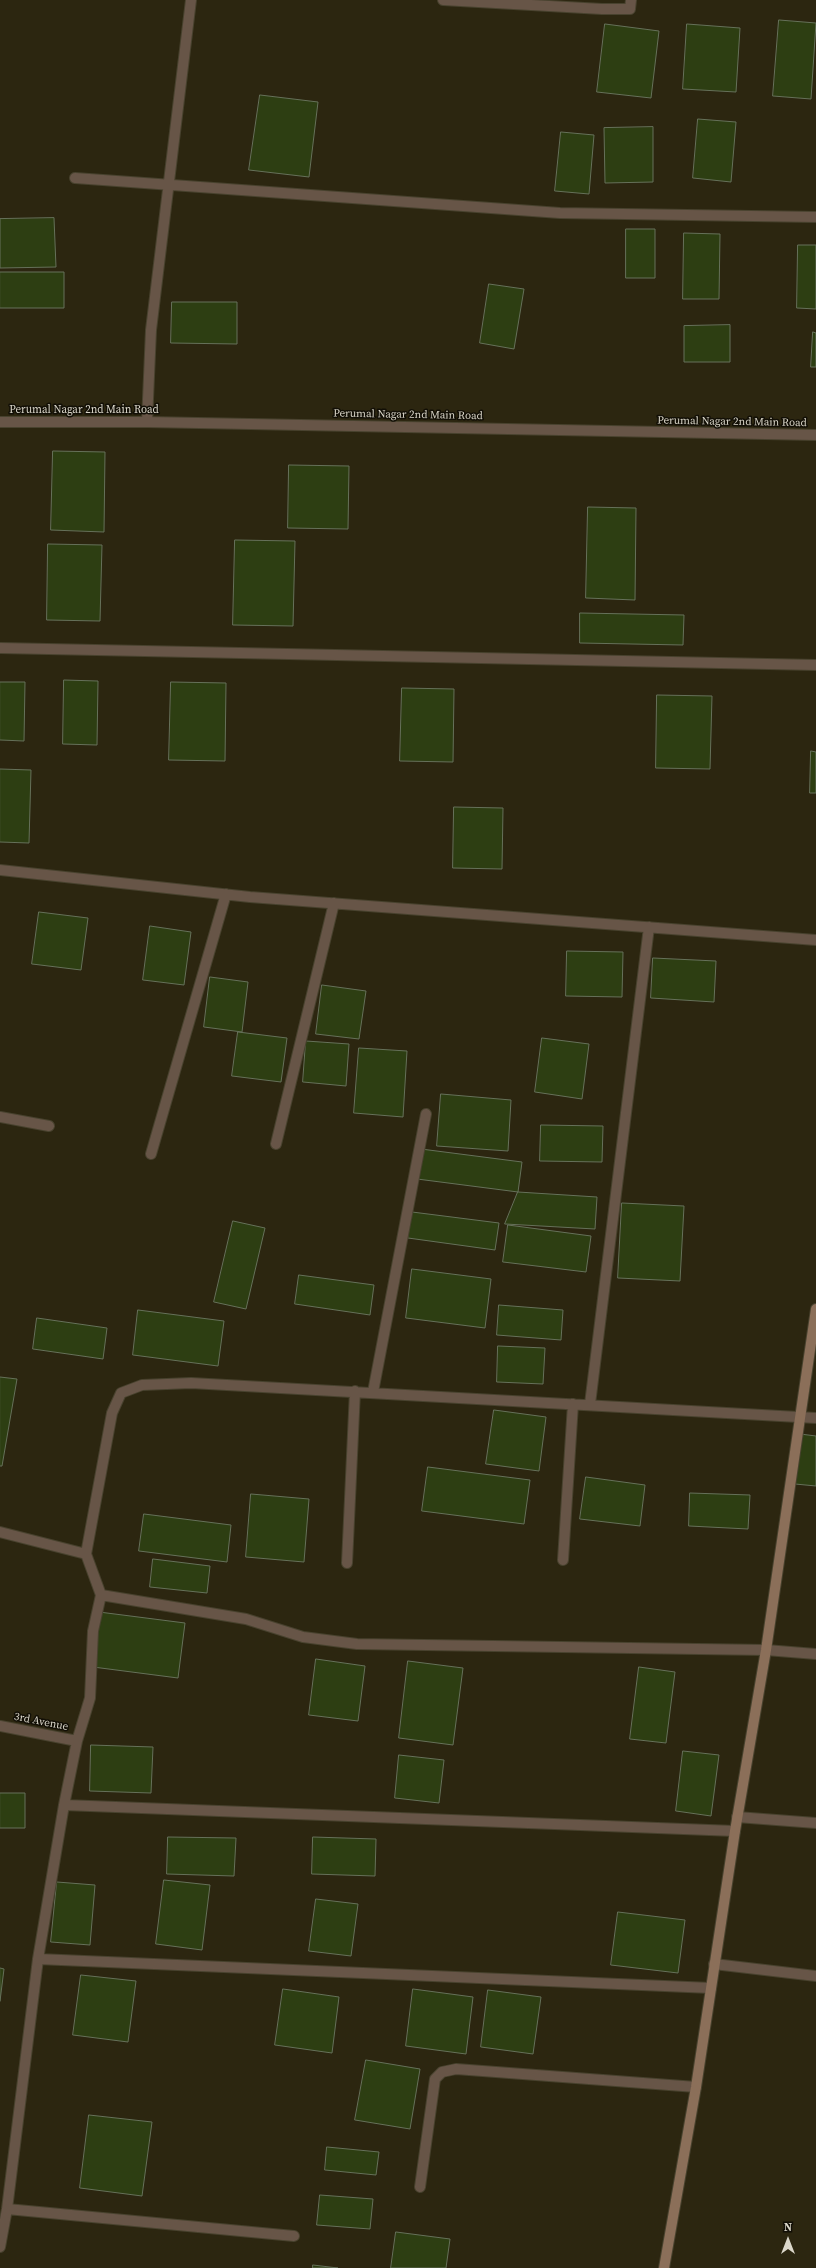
<!DOCTYPE html>
<style>
body{margin:0}
#map{position:relative;width:816px;height:2268px;overflow:hidden;background:#2c2610;font-family:"Source Serif 4",serif}
canvas{display:block}
.north{position:absolute;left:768px;top:2220px;width:40px;height:40px;-webkit-text-stroke:3px #120f06;paint-order:stroke;rotate:0deg;font-size:11px;font-weight:700;line-height:16px;text-align:center;color:#dbd7ca}
.north::after{content:'';display:block;margin:auto;width:14px;height:18px;background:#dbd7ca;clip-path:polygon(50% 0,100% 100%,50% 72%,0 100%)}
</style>
<div id="map">
<canvas width="816" height="2268"></canvas>
<div class="north">N</div>
</div>
<script>
const ctx = document.querySelector('canvas').getContext('2d');
ctx.lineJoin = 'round';
function paint(path, color) { ctx.fillStyle = color; ctx.fill(path, 'evenodd'); }
function stroke(path, color, width, dash) { ctx.strokeStyle = color; ctx.lineWidth = width; ctx.lineCap = dash ? 'butt' : 'round'; ctx.setLineDash(dash || []); ctx.stroke(path); }
function write(font, color, halo, rows, align = 'center') {
  ctx.font = font + ' "Source Serif 4",serif'; ctx.lineWidth = 3; ctx.setLineDash([]); ctx.textBaseline = 'middle'; ctx.strokeStyle = halo; ctx.fillStyle = color; for (const [text, x, y, turn = 0] of rows) {
    ctx.save(); ctx.translate(x, y); ctx.rotate((+turn || 0) * Math.PI / 180); ctx.textAlign = isNaN(turn) ? turn : align; if (halo) ctx.strokeText(text, 0, 0); ctx.fillText(text, 0, 0); ctx.restore();
  }
}
const building = new Path2D(`
 M779,20L816,23L811,99L773,96Z
 M605,24L659,31L651,98L597,92Z
 M687,24L740,28L736,92L683,89Z
 M260,95L318,102L309,177L249,170Z
 M698,119L736,122L731,182L693,178Z
 M653,127V182L605,183L604,128Z
 M561,132L594,135L589,194L555,191Z
 M54,218L56,267L0,268V219Z
 M626,229H655V278H626Z
 M684,233L720,234L719,299H683Z
 M798,245H816V309L797,308Z
 M0,272H64V308H0Z
 M489,284L524,289L514,349L480,343Z
 M172,302H237V344L171,343Z
 M730,325V362H684V326Z
 M813,332L816,333V367H811Z
 M53,451L105,452L104,532L51,530Z
 M289,465L349,466L348,529L288,528Z
 M588,507L636,508L635,600L586,598Z
 M235,540L295,541L293,626L233,625Z
 M48,544L102,545L100,621L47,620Z
 M580,613L684,615L683,645L580,643Z
 M64,680L98,681L97,745L63,744Z
 M0,682H25L24,741L0,740Z
 M171,682L226,683L225,761L169,760Z
 M402,688L454,689L453,762L400,761Z
 M657,695L712,696L710,769L656,768Z
 M811,751L816,752V793H810Z
 M0,769L31,770L29,843L0,842Z
 M454,807L503,808L502,869L453,868Z
 M39,912L88,918L81,970L32,964Z
 M150,926L191,932L184,985L143,980Z
 M567,951L623,952L622,997L566,996Z
 M653,958L716,961L714,1002L651,998Z
 M210,977L248,982L242,1032L204,1027Z
 M322,985L366,991L359,1039L316,1034Z
 M238,1032L287,1038L281,1082L232,1076Z
 M542,1038L589,1044L582,1099L535,1092Z
 M306,1041L349,1044L346,1086L303,1082Z
 M359,1048L407,1051L403,1117L354,1113Z
 M441,1094L511,1100L508,1151L437,1146Z
 M541,1125L603,1126L602,1162L540,1161Z
 M421,1149L522,1162L518,1192L417,1179Z
 M518,1192L597,1197L595,1229L505,1224Z
 M622,1203L684,1206L680,1281L618,1278Z
 M412,1212L499,1223L495,1250L408,1238Z
 M233,1221L265,1228L246,1309L214,1302Z
 M508,1225L591,1236L586,1272L503,1262Z
 M412,1269L491,1279L485,1328L406,1318Z
 M299,1275L374,1285L370,1315L295,1304Z
 M499,1305L563,1310L561,1340L497,1335Z
 M138,1310L224,1321L218,1366L133,1355Z
 M37,1318L107,1328L103,1359L33,1349Z
 M498,1346L545,1348L543,1384L497,1382Z
 M0,1377L17,1379L2,1466H0Z
 M494,1410L546,1417L539,1471L486,1464Z
 M800,1434L816,1436V1486L795,1484Z
 M428,1467L530,1480L524,1524L422,1511Z
 M586,1477L645,1485L640,1526L580,1519Z
 M690,1493L750,1495L748,1529L689,1526Z
 M251,1494L309,1499L304,1562L246,1557Z
 M144,1514L231,1525L227,1562L139,1551Z
 M153,1559L210,1566L207,1593L150,1587Z
 M99,1612L185,1623L178,1678L93,1667Z
 M316,1659L365,1666L358,1721L309,1715Z
 M408,1661L463,1668L453,1745L399,1738Z
 M639,1667L675,1672L666,1743L630,1739Z
 M91,1745L153,1747L151,1793L90,1791Z
 M683,1751L719,1755L711,1816L676,1811Z
 M399,1755L444,1760L439,1803L395,1798Z
 M0,1793H25V1828H0Z
 M168,1837L236,1838L234,1876L167,1874Z
 M313,1837L376,1839L375,1876L312,1874Z
 M164,1880L210,1885L202,1950L156,1944Z
 M57,1882L95,1885L90,1945L51,1942Z
 M316,1899L358,1904L351,1956L309,1951Z
 M618,1912L685,1920L678,1973L611,1965Z
 M0,1968L4,1969L0,2001Z
 M81,1975L136,1981L128,2042L73,2035Z
 M283,1989L339,1997L332,2053L275,2045Z
 M413,1989L473,1997L466,2054L406,2046Z
 M488,1990L541,1997L533,2054L481,2047Z
 M366,2060L420,2069L410,2129L355,2120Z
 M89,2115L152,2122L142,2196L80,2188Z
 M327,2147L379,2152L376,2175L325,2170Z
 M320,2195L373,2199L370,2229L317,2225Z
 M396,2232L450,2239L446,2268H391Z
 M313,2265L338,2268H313Z`);
paint(building, '#2d3e12');
stroke(building, '#66715a', 1);
const street = new Path2D(`
 M443,0L602,9H630L631,0
 M75,178L560,213L816,217
 M0,422H147L816,435
 M147,422L151,330L191,0
 M0,648L816,665
 M0,870L250,897L816,940
 M0,1117L49,1126
 M276,1144L334,903
 M151,1154L226,894
 M373,1392L426,1114
 M590,1404L649,927
 M816,1418L191,1383L142,1385L121,1393L112,1413L86,1554L101,1595L246,1619L303,1637L357,1644L766,1650L816,1654
 M0,1532L86,1554
 M563,1560L573,1404
 M347,1563L355,1391
 M101,1595L93,1631L90,1698L77,1741L64,1805L735,1831
 M0,1726L77,1741
 M737,1817L816,1823
 M38,1959L711,1988
 M714,1964L816,1976
 M420,2187L435,2079L442,2072L456,2069L696,2087
 M7,2209L294,2236
 M0,2247L7,2209L38,1959L64,1805`);
const secondary = new Path2D(`
 M664,2268L696,2087L735,1831L766,1650L816,1309`);
stroke(street, '#48422e', 12);
stroke(secondary, '#48422e', 12);
stroke(street, '#675547', 10);
stroke(secondary, '#8b6f59', 10);
write('11px', '#dbd7ca', '#120f06', [
 ["Perumal Nagar 2nd Main Road",84,410],
 ["Perumal Nagar 2nd Main Road",408,415,1],
 ["Perumal Nagar 2nd Main Road",732,422,1],
 ["3rd Avenue",41,1722,11]
]);
</script>
